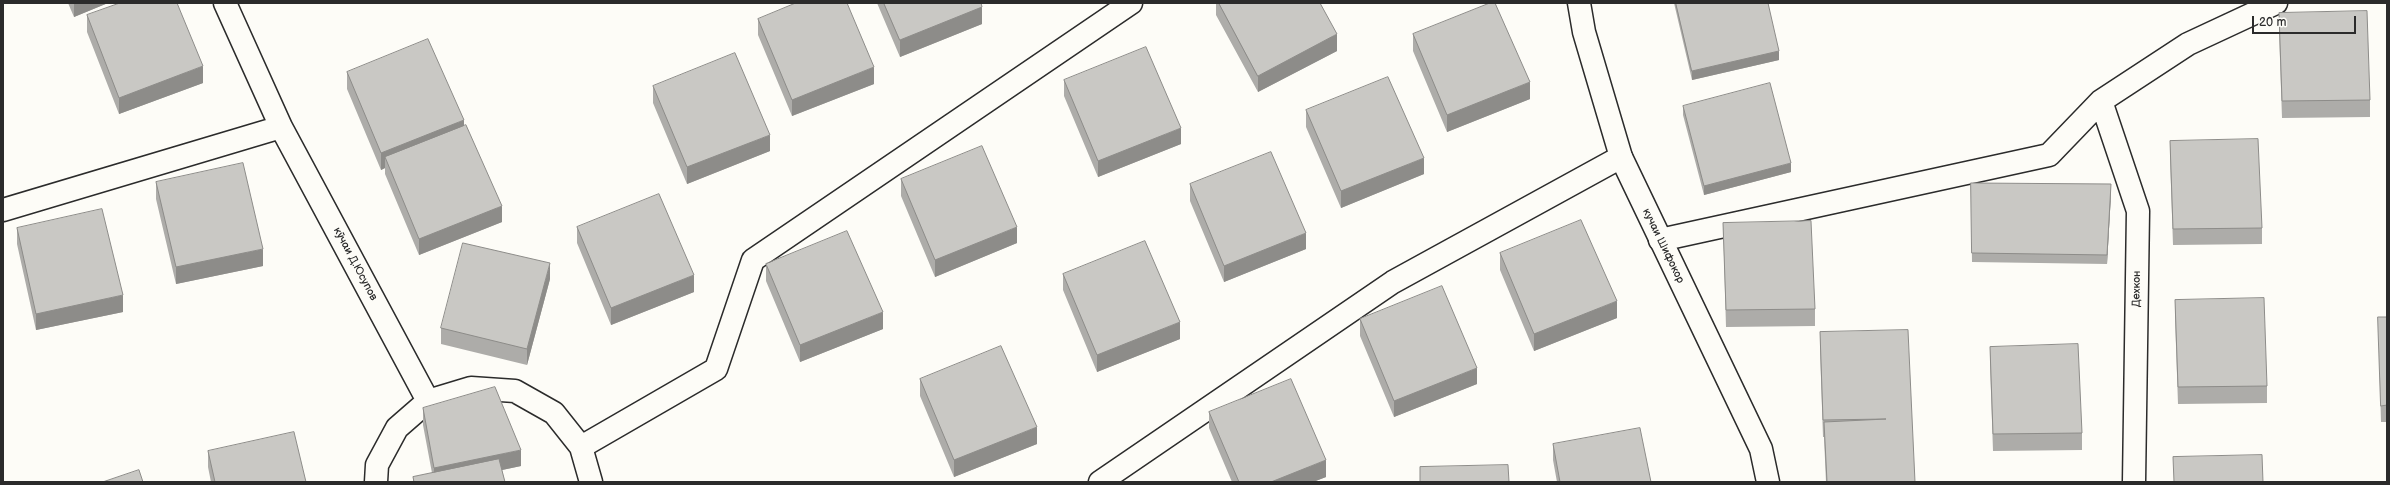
<!DOCTYPE html>
<meta charset="utf-8">
<style>
body{margin:0}
#map{position:relative;width:2390px;height:485px;overflow:hidden;background:#fdfcf7;font-family:"Balsamiq Sans",sans-serif}
canvas{display:block}
.frame{position:absolute;inset:0;border:4px solid #2b2b2b;pointer-events:none}
.scale{position:absolute;left:2252px;top:16px;width:104px;height:18px;box-sizing:border-box;border:2px solid #2b2b2b;border-top:0;padding-left:5px;font-size:12px;line-height:14px;white-space:nowrap;color:#2b2b2b;-webkit-text-stroke:3px #fdfcf7;paint-order:stroke}
</style>
<div id="map">
<canvas width="2390" height="485"></canvas>
<div class="frame"></div>
<div class="scale">20 m</div>
</div>
<script>
const ctx = document.querySelector('canvas').getContext('2d');
ctx.lineJoin = 'round';
function stroke(path, color, width, dash) { ctx.strokeStyle = color; ctx.lineWidth = width; ctx.lineCap = dash ? 'butt' : 'round'; ctx.setLineDash(dash || []); ctx.stroke(path); }
function paint(path, color) { ctx.fillStyle = color; ctx.fill(path, 'evenodd'); }
function write(font, color, halo, rows, align = 'center') {
  ctx.font = font + ' "Balsamiq Sans",sans-serif'; ctx.lineWidth = 3.5; ctx.setLineDash([]); ctx.textBaseline = 'middle'; ctx.strokeStyle = halo; ctx.fillStyle = color; for (const [text, x, y, turn = 0] of rows) {
    ctx.save(); ctx.translate(x, y); ctx.rotate((+turn || 0) * Math.PI / 180); ctx.textAlign = isNaN(turn) ? turn : align; if (halo) ctx.strokeText(text, 0, 0); ctx.fillText(text, 0, 0); ctx.restore();
  }
}
const street = new Path2D(`
 M225,3L281,127L428,401
 M2101,101L2138,211L2134,482
 M3,210L281,127
 M1660,240L2049,155L2101,101L2188,44L2276,3
 M581,447L716,369L753,260L1131,3
 M376,482L377,465L397,428L428,401L471,388L515,391L554,413L581,447L591,482
 M1100,482L1393,282L1621,157`);
const secondary = new Path2D(`
 M1579,3L1584,32L1621,157L1761,449L1768,482`);
stroke(street, '#2b2b2b', 25);
stroke(secondary, '#2b2b2b', 25);
stroke(street, '#fdfcf7', 22);
stroke(secondary, '#fdfcf7', 22);
paint(new Path2D(`
 M68,3H108L74,17Z
 M877,3H981L982,24L900,57Z
 M1216,3H1320L1337,51L1258,92L1216,15Z
 M1674,3H1768L1779,60L1692,80Z
 M2279,13L2370,100V117L2282,118L2279,30Z
 M87,15L203,83L119,114L87,32Z
 M758,19L874,84L792,116L758,35Z
 M1413,34L1530,99L1447,132L1413,51Z
 M347,72L464,126L502,222L419,255L385,174V168L381,170L347,89Z
 M1064,80L1181,144L1098,177L1064,96Z
 M653,86L770,151L687,184L653,103Z
 M1683,106L1791,172L1704,195L1683,115Z
 M1306,110L1424,174L1341,208L1306,127Z
 M2170,141L2262,228V244L2173,245L2170,157Z
 M901,179L1017,243L935,277L901,196Z
 M156,182L263,266L176,284L156,199Z
 M1971,183L2111,194L2107,264L1972,262Z
 M1190,184L1306,249L1224,282L1190,201Z
 M1723,223L1815,309V326L1726,327Z
 M577,227L694,292L611,325L577,243Z
 M17,228L123,312L36,330L17,244Z
 M1500,253L1617,318L1534,351L1500,270Z
 M766,264L883,329L800,362L766,281Z
 M1063,274L1180,339L1097,372L1063,290Z
 M550,279L527,365L441,344V328Z
 M2175,300L2267,386V403L2178,404L2175,317Z
 M2378,317H2387V422H2381Z
 M1360,319L1477,384L1394,417L1360,336Z
 M1820,332L1915,482H1826L1824,437H1823L1820,349Z
 M1990,347L2082,433V450L1993,451L1990,363Z
 M920,379L1037,444L954,477L920,396Z
 M423,408L521,466L502,470L505,482H413V477L432,473L423,425Z
 M1209,412L1326,477L1313,482H1232L1209,428Z
 M1553,444L1651,482H1557L1553,460Z
 M208,451L306,482H211L208,467Z`), '#adaca9');
paint(new Path2D(`
 M74,3H108L74,17Z
 M982,7V24L900,57V40Z
 M1337,34V51L1258,92V76Z
 M1779,51V60L1692,80V71Z
 M203,66V83L119,114V98Z
 M874,67V84L792,116V100Z
 M1530,82V99L1447,132V115Z
 M464,120V137L385,157V168L381,170V153Z
 M1181,128V144L1098,177V161Z
 M770,135V151L687,184V167Z
 M1424,158V174L1341,208V191Z
 M1791,163V172L1704,195V186Z
 M2111,184V194L2107,264V255Z
 M502,206V222L419,255V239Z
 M1017,227V243L935,277V260Z
 M1306,233V249L1224,282V266Z
 M263,249V266L176,284V267Z
 M550,263V279L527,365V349Z
 M694,275V292L611,325V308Z
 M123,295V312L36,330V314Z
 M1617,301V318L1534,351V334Z
 M883,312V329L800,362V345Z
 M1180,322V339L1097,372V355Z
 M1477,368V384L1394,417V401Z
 M1037,427V444L954,477V460Z
 M521,450V466L445,482H434V468Z
 M1326,460V477L1313,482H1271Z`), '#8d8c89');
const building = new Path2D(`
 M120,3H177L203,66L119,98L87,15Z
 M796,3H847L874,67L792,100L758,19Z
 M884,3H981L982,7L900,40Z
 M1219,3H1320L1337,34L1258,76Z
 M1490,3H1495L1530,82L1447,115L1413,34Z
 M1676,3H1768L1779,51L1692,71Z
 M2367,11L2370,100L2282,101L2279,13Z
 M428,39L464,120L381,153L347,72Z
 M1146,47L1181,128L1098,161L1064,80Z
 M735,53L770,135L687,167L653,86Z
 M1388,77L1424,158L1341,191L1306,110Z
 M1770,83L1791,163L1704,186L1683,106Z
 M466,125L502,206L419,239L385,157Z
 M2258,139L2262,228L2173,229L2170,141Z
 M982,146L1017,227L935,260L901,179Z
 M1271,152L1306,233L1224,266L1190,184Z
 M243,163L263,249L176,267L156,182Z
 M1971,183L2111,184L2107,255L1972,253Z
 M659,194L694,275L611,308L577,227Z
 M102,209L123,295L36,314L17,228Z
 M1581,220L1617,301L1534,334L1500,253Z
 M1811,221L1815,309L1726,310L1723,223Z
 M847,231L883,312L800,345L766,264Z
 M1145,241L1180,322L1097,355L1063,274Z
 M463,243L550,263L527,349L441,328Z
 M1442,286L1477,368L1394,401L1360,319Z
 M2264,298L2267,386L2178,387L2175,300Z
 M2378,317H2387V405L2381,406Z
 M1908,330L1915,482H1827L1824,422L1886,419L1823,420L1820,332Z
 M2078,344L2082,433L1993,434L1990,347Z
 M1001,346L1037,427L954,460L920,379Z
 M1291,379L1326,460L1271,482H1239L1209,412Z
 M495,387L521,450L434,468L423,408Z
 M1640,428L1651,482H1560L1553,444Z
 M294,432L306,482H215L208,451Z
 M2262,455L2263,482H2174L2173,457Z
 M499,459L505,482H414L413,477Z
 M1508,465L1509,482H1420V467Z
 M139,470L143,482H103Z`);
paint(building, '#c9c8c4');
stroke(building, '#8d8c89', 1);
write('11px', '#2b2b2b', '#fdfcf7', [
 ["кучаи Шифокор",1663,246,64],
 ["кӯчаи Д.Юсупов",355,264,62],
 ["Дехкон",2137,289,-89]
]);
</script>
